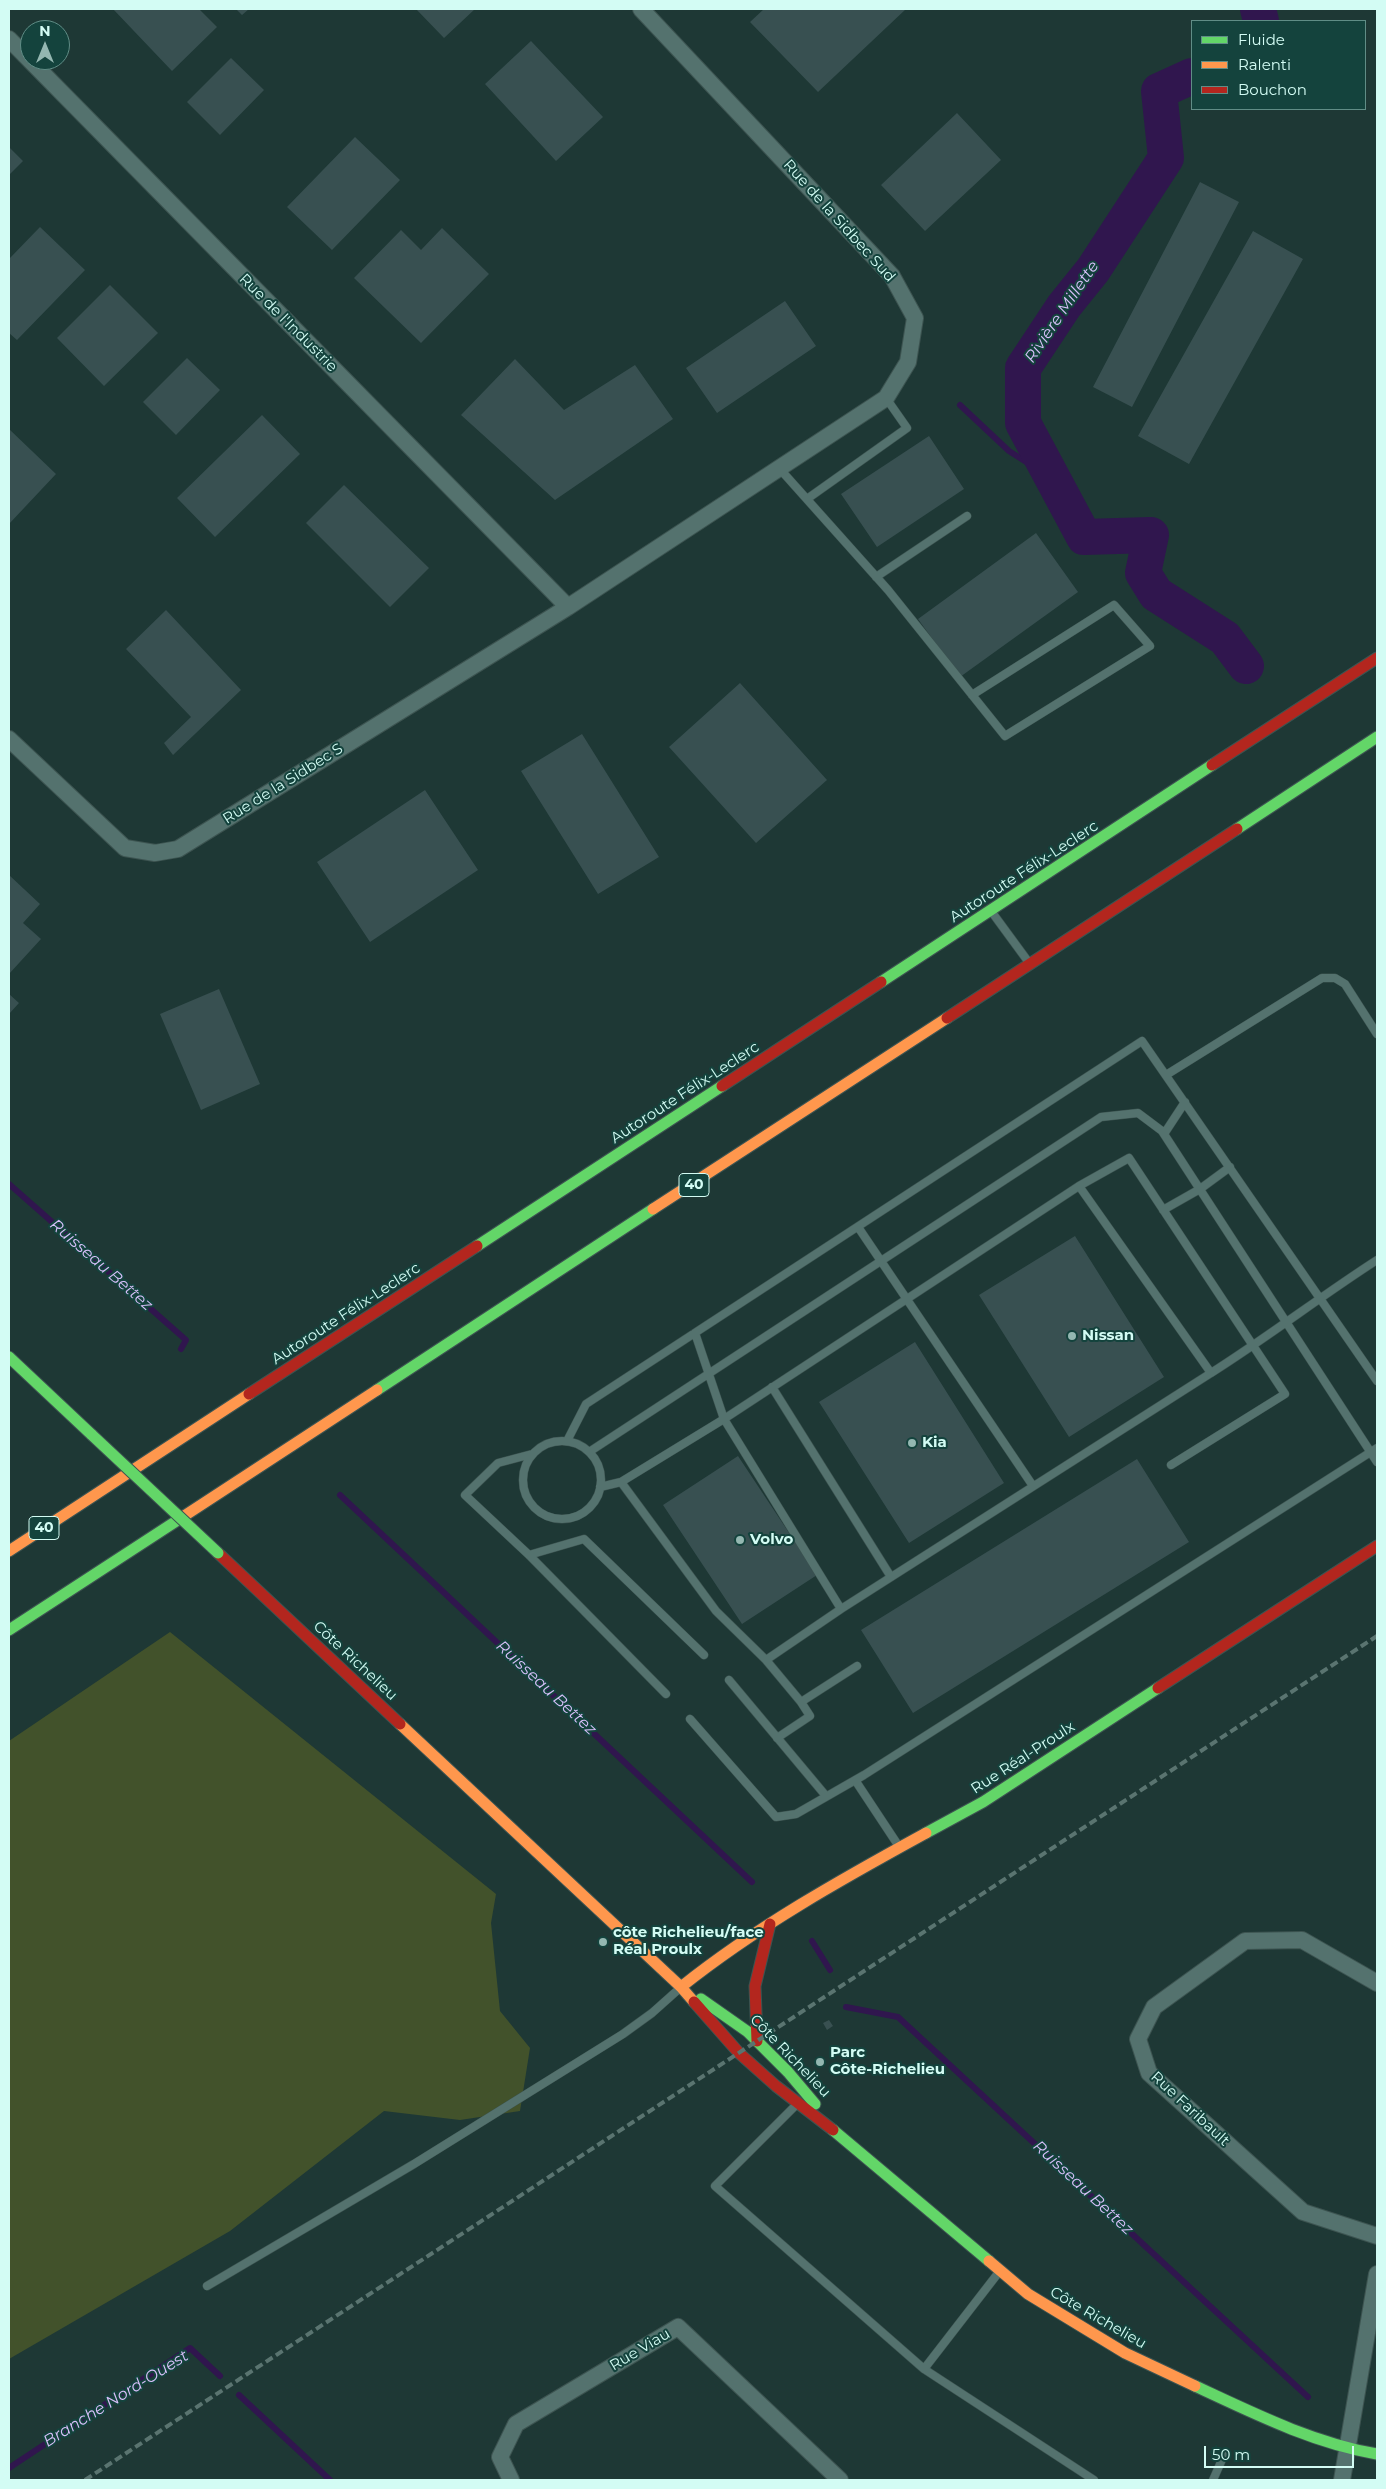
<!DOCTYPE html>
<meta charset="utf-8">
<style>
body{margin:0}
#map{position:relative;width:1386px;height:2489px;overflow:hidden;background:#1e3835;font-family:Montserrat,sans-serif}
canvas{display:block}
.frame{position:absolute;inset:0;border:10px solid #d3fcf4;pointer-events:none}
.legend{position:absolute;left:1191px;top:20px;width:175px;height:90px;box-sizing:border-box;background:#14433d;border:1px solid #608d86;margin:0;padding:6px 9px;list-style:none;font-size:15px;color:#d3fcf4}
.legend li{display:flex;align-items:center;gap:10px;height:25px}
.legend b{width:25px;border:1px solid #608d86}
.north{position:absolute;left:20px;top:20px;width:50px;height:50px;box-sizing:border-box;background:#14433d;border:1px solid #608d86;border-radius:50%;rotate:0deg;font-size:14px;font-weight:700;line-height:20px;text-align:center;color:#d3fcf4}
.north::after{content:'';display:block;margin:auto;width:18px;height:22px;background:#94b7b1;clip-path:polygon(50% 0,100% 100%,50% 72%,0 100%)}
.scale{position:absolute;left:1204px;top:2446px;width:150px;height:22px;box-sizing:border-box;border:2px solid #d3fcf4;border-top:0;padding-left:6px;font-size:15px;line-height:18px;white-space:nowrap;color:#d3fcf4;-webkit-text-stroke:4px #14433d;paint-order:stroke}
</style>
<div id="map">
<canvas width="1386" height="2489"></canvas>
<div class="frame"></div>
<ul class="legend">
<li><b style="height:6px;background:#63d668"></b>Fluide</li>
<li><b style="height:6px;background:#ff974d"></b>Ralenti</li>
<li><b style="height:6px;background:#b3261e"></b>Bouchon</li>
</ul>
<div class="north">N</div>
<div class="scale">50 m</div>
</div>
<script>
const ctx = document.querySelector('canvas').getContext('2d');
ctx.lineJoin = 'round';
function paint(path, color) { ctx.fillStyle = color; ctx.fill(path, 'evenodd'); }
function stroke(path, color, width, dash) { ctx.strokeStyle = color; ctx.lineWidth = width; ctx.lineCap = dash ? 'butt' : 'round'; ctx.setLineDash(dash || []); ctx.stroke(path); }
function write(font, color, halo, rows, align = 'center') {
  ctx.font = font + ' Montserrat,sans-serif'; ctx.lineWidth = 4; ctx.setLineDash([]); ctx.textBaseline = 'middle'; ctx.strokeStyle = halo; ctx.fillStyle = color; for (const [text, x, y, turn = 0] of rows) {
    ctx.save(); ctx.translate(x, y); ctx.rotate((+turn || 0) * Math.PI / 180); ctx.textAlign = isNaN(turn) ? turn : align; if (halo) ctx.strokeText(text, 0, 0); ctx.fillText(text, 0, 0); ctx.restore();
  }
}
paint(new Path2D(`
 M170,1632L496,1894L491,1923L500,2011L530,2048L520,2111L460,2120L384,2111L230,2231L9,2359V1741Z`), '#42522b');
stroke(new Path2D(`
 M960,405L1009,451L1053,479
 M9,1184L186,1340L181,1349
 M340,1495L752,1882
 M812,1941L830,1970
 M846,2007L898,2017L1308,2397
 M239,2395L330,2480
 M9,2468L190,2348L220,2376`), '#30164e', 6);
stroke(new Path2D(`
 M1258,9L1261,21
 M1192,76L1159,91L1166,158L1093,270L1064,306L1023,368V423L1084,537L1151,535L1143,573L1156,594L1225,638L1246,666`), '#30164e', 36);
paint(new Path2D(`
 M113,9H199L217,27L172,71Z
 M236,9H249L242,15Z
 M416,9H475L444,38Z
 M764,9H906L818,92L750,22Z
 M531,41L603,117L556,161L485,84Z
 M231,58L264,90L220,135L187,102Z
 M957,113L1001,160L925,231L881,185Z
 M355,137L400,180L332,250L287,207Z
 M9,147L23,161L9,175Z
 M1200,182L1239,202L1132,407L1093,387Z
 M40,227L85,270L17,340L9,333V259Z
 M442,228L489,274L421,343L354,278L401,230L421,250Z
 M1253,231L1303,259L1189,464L1138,436Z
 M110,285L158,333L104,386L57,338Z
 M785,301L816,346L717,413L686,368Z
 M187,358L220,390L176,435L143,402Z
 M515,359L564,410L635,365L673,419L555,500L461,415Z
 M262,415L300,454L215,537L177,498Z
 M9,429L56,474L9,524Z
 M929,436L964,489L877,547L841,494Z
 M344,485L429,568L390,607L306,523Z
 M1036,533L1078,592L960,677L918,619Z
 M166,610L241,690L173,755L164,743L191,717L126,649Z
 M740,683L827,780L756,843L669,747Z
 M582,734L659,857L598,894L521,771Z
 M425,790L478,870L370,942L317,862Z
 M9,875L40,904L23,923L41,939L9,974Z
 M219,989L260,1084L201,1110L160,1014Z
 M9,994L19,1003L9,1014Z
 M1075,1236L1164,1377L1069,1437L979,1295Z
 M915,1342L1004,1483L909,1543L819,1402Z
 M738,1456L817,1575L742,1624L663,1505Z
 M1137,1459L1189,1542L913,1713L861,1630Z
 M829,2020L833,2026L827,2030L823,2023Z`), '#385051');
const lane = new Path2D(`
 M779,468L888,590L1005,736L1150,646L1114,605L972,695
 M807,499L907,428L886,398
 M876,577L967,516
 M994,915L1027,960
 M1166,1075L1322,978H1335L1345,984L1377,1034
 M1164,1134L1185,1102
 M1079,1186L1129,1158L1285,1394L1171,1465
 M1163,1210L1200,1189L1230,1167
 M858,1227L1033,1486
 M695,1333L724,1419L1079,1186L1211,1373L841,1609
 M1211,1373C1268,1337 1321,1296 1377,1260
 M772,1387L891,1577
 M567,1441L586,1404L1142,1041L1377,1381
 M523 1480a39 39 0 1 1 78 0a39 39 0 1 1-78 0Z
 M589,1452L1101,1117L1138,1113L1162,1131L1377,1462
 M532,1454L498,1463L465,1495L529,1555L666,1694
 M621,1482L724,1419L841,1609L766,1660
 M600,1487L621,1482L716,1611L766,1660L801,1702L857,1666
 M529,1555L584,1539L704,1655
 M729,1680L826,1796
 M690,1719L776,1817L796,1814L864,1775L1377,1448
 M777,1738L810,1716L801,1702
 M855,1780L898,1845
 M796,2105L715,2186L924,2369L999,2272
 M207,2286L414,2164L623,2034L652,2013L680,1988
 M924,2369L1094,2480
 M1213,2480L1224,2455`);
const street = new Path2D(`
 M9,39L568,607
 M9,739L125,848L155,853L178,849L568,607L886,398L908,362L915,318L892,276L641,9
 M1377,1983L1302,1940L1245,1941L1154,2007L1138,2039L1149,2073L1303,2212L1377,2236
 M511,2480L500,2457L516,2424L678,2327L840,2480
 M1342,2480L1377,2274`);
const fast = new Path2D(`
 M1237,829L1377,737
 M881,982L1212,765
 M477,1246L722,1086
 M9,1357L92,1435
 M377,1390L653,1209
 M9,1630L181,1518
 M926,1833L983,1802L1158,1688
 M701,1999L748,2032L788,2072L815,2104
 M833,2130L989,2261
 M1195,2386C1253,2413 1313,2443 1377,2454`);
const slow = new Path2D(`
 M653,1209L947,1018
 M181,1518L377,1390
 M9,1551L249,1394
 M400,1724L681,1987L694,2002
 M681,1987C756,1927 842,1879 926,1833
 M989,2261L1028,2294L1125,2353L1195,2386`);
const jam = new Path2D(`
 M1212,765L1377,658
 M947,1018L1237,829
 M722,1086L881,982
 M249,1394L477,1246
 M218,1553L400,1724
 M1158,1688L1377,1546
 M694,2002L739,2053L776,2086L833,2130
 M757,2041L755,1986L770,1924`);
stroke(lane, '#3d5451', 9);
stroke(street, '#3d5451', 18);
stroke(fast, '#3d5451', 13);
stroke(slow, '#3d5451', 13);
stroke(jam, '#3d5451', 13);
stroke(lane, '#54726e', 8);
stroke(street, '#54726e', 16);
stroke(fast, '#63d668', 11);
stroke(slow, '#ff974d', 11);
stroke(jam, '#b3261e', 11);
stroke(new Path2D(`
 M85,2480L1377,1636`), '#5a7470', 4, [8, 4]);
const fastBridge = new Path2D(`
 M92,1435L218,1553`);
stroke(fastBridge, '#3d5451', 13, []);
stroke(fastBridge, '#63d668', 11);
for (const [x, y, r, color] of [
 [1072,1336,5,"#94b7b1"],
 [912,1443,5,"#94b7b1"],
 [740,1540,5,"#94b7b1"],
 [603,1942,5,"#94b7b1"],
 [820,2062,5,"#94b7b1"]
]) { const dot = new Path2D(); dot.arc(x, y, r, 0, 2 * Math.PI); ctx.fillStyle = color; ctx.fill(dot); stroke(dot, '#14433d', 2); }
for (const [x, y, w] of [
 [694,1185,30],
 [44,1528,30]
]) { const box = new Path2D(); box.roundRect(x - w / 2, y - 11.5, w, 23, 4); ctx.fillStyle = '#14433d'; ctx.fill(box); stroke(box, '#d3fcf4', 1); }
write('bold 14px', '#d3fcf4', null, [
 ["40",694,1185],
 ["40",44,1528]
]);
write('15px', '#d3fcf4', '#14433d', [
 ["Rue de la Sidbec Sud",839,221,48],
 ["Rue de l'Industrie",288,323,45],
 ["Rue de la Sidbec S",283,784,-32],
 ["Autoroute Félix-Leclerc",1024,872,-33],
 ["Autoroute Félix-Leclerc",685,1093,-33],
 ["Autoroute Félix-Leclerc",346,1314,-33],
 ["Côte Richelieu",355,1661,43],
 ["Rue Réal-Proulx",1023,1758,-33],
 ["Côte Richelieu",790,2056,46],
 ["Rue Faribault",1190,2109,43],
 ["Côte Richelieu",1098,2318,30],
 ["Rue Viau",640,2350,-31]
]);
write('bold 15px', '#d3fcf4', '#14433d', [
 ["Nissan",1082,1336],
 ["Kia",922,1443],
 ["Volvo",750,1540],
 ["côte Richelieu/face",613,1933],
 ["Réal Proulx",613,1950],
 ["Parc",830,2053],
 ["Côte-Richelieu",830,2070]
], 'left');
write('italic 16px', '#d9c1fb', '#14433d', [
 ["Rivière Millette",1062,312,-56],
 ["Ruisseau Bettez",101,1265,41],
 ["Ruisseau Bettez",546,1688,43],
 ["Ruisseau Bettez",1083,2188,43],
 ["Branche Nord-Ouest",116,2399,-32]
]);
</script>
